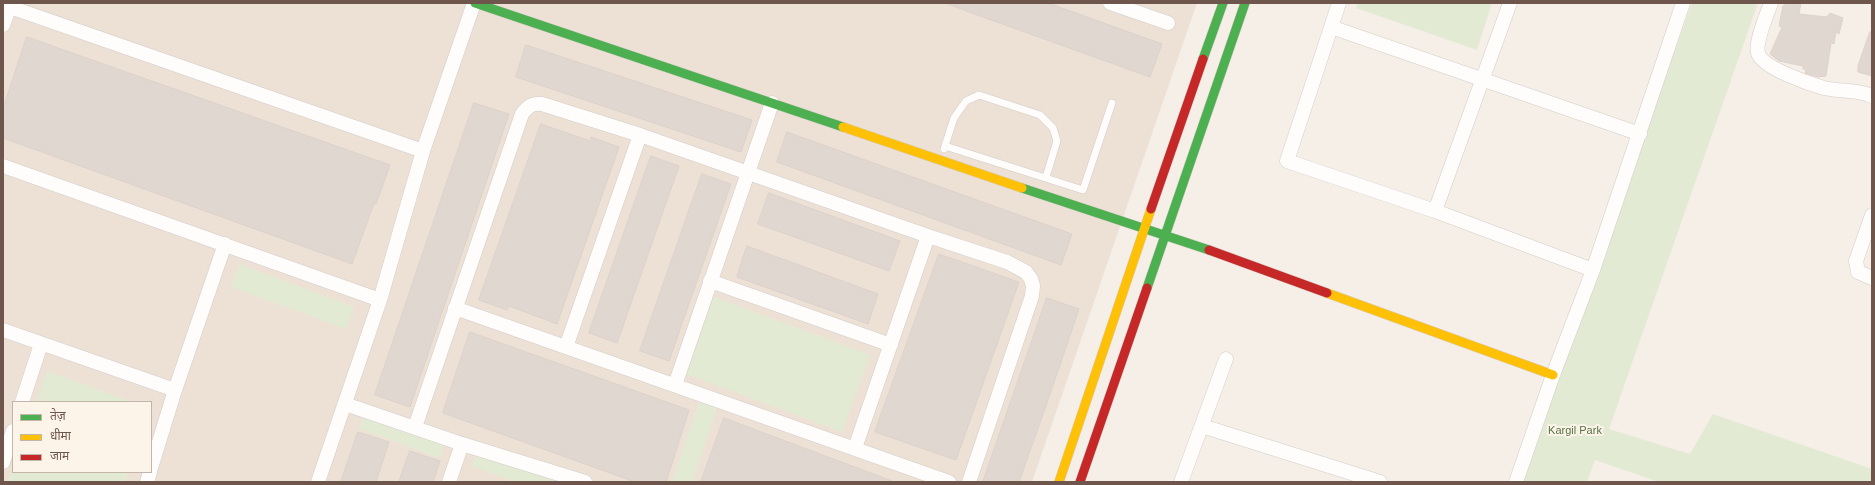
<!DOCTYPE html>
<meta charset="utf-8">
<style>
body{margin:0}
#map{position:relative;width:1875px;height:485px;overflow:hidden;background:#f5efe8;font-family:Helvetica,"Noto Sans Devanagari",sans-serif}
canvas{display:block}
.frame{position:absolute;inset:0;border:4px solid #6f564c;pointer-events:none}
.legend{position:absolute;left:12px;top:401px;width:140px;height:72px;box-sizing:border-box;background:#fdf4e9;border:1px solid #c4b5aa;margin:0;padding:5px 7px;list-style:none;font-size:12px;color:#6f564c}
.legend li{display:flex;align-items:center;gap:8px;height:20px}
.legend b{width:20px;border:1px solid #c4b5aa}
</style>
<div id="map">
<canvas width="1875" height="485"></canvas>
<div class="frame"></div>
<ul class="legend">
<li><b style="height:5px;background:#4caf50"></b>तेज़</li>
<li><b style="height:5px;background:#ffc107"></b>धीमा</li>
<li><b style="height:5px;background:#c62828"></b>जाम</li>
</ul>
</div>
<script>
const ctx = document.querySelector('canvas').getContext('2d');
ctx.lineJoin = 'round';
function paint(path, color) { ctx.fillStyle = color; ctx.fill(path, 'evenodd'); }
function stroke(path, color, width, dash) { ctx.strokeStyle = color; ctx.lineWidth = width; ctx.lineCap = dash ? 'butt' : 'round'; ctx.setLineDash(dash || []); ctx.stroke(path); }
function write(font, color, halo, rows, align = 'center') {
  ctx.font = font + ' Helvetica,sans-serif'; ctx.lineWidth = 4; ctx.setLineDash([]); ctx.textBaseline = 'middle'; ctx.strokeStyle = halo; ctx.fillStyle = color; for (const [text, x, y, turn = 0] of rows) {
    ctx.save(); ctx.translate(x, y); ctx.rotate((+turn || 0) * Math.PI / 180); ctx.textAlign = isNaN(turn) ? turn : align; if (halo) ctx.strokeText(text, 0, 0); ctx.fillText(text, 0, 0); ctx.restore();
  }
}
paint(new Path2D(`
 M3,3H1197L1032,482H3ZM13,402H151V472H13Z`), '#ede1d6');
paint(new Path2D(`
 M1358,3H1492L1477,50L1356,8Z
 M1692,3H1758L1609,429L1690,454L1713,414L1872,469V482H1659L1595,460L1587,482H1521Z
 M239,264L354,307L346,329L231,287Z
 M714,297L870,355L842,432L686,374Z
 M47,371L133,402H36Z
 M699,402L717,408L692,482H672Z
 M366,410L446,440L439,458L359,428Z
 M479,448L559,478L557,482H515L472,466Z
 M13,466V472H129L125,482H7Z`), '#e3ead4');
const building = new Path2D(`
 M949,3H1048L1162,44L1150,77L980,16L948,4Z
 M1790,3H1801L1799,14L1827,17L1830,13L1843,18L1839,34L1836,32L1834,44L1831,43L1826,76L1818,77L1805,73L1806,70L1803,69V66L1779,61L1770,54L1782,27L1779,26L1783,6Z
 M1870,32H1872V76L1858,72V66Z
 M27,37L390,165L376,204L374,203L352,264L3,138V109Z
 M526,45L752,120L741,152L516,77Z
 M474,103L509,114L410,407L375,395Z
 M541,124L590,141L591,137L619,147L557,324L509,306L507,310L479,300Z
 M787,132L1072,234L1061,265L777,162Z
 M651,156L679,166L617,343L589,333Z
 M702,174L731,184L669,361L640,351Z
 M769,193L900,241L889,271L758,224Z
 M747,246L878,294L868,324L737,277Z
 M939,254L1019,282L956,460L875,432Z
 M1047,298L1079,309L1049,397L1019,482H983Z
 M470,332L689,410L666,482H635L443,413Z
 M724,418L892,481L891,482H701Z
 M358,432L389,442L376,482H341Z
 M410,451L440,461L433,482H399Z`);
paint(building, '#e1d7d1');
stroke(building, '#ddd2cb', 1);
const lane = new Path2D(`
 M945,146L1083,190L1112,103
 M944,149L954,118L966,101L979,95L1040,115L1053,128L1057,141L1046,177`);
const street = new Path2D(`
 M1110,3L1168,23
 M1339,3L1287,161L1435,211L1593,270
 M1771,3C1767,14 1755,42 1758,53C1762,68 1810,84 1824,88C1840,92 1856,89 1872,96
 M10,7L423,151
 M3,25L11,3
 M1331,27L1640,134
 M3,166L380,300
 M1435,211L1510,3
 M1872,215L1856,261L1858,272L1872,278
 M710,281L891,345
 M455,308L949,482
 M3,330L175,390
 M566,347L640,135
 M675,385L772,103
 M22,402L41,344
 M345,404L462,444L585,482
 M1202,426L1380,482
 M415,427L522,114C528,106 532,103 542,104L640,135L928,236L1007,262L1026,272L1031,279L1033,286L1032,296L969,482
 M855,448L928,236
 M3,462L13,431
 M151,468L175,390L225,244
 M147,482L150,472
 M318,482L380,300L423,151L474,3
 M449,482L462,444
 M1181,482L1226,359
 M1516,482L1553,375L1593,270L1683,3`);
const fast = new Path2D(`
 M475,3L843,127
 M1203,59L1223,3
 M1022,188L1209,250
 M1147,288L1245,3`);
const slow = new Path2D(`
 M843,127L1022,188
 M1327,293L1553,375
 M1059,482L1151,209`);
const jam = new Path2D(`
 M1151,209L1203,59
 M1209,250L1327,293
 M1080,482L1147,288`);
stroke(lane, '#d3ccc7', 8);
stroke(street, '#d3ccc7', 15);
stroke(fast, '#d4cbc5', 10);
stroke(slow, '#d4cbc5', 10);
stroke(jam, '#d4cbc5', 10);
stroke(lane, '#fefdfc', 7);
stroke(street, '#fefdfc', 14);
stroke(fast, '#4caf50', 9);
stroke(slow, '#ffc107', 9);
stroke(jam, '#c62828', 9);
write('11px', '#567445', '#fdf4e9', [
 ["Kargil Park",1575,431]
]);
</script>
